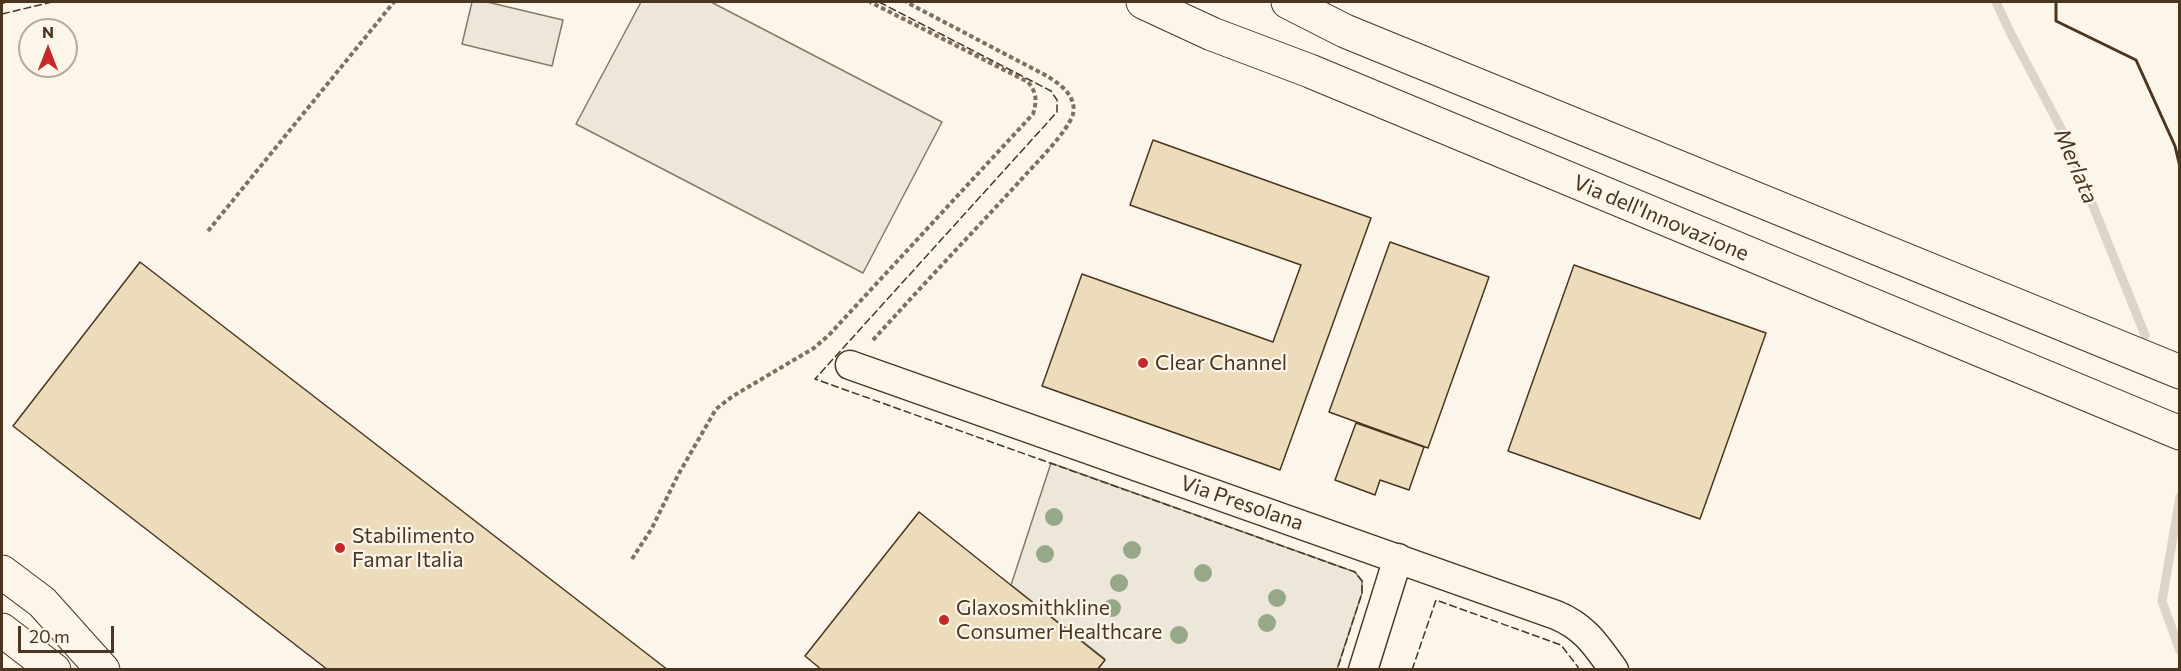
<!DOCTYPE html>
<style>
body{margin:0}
#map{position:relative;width:2181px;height:671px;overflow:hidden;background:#fbf6e9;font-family:Commissioner,sans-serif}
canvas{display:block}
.frame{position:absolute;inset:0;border:3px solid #4a3520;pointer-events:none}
.north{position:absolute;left:18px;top:18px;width:60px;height:60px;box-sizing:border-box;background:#fbf6e9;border:2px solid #b4a999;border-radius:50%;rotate:0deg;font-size:16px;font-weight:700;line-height:24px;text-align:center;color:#4a3520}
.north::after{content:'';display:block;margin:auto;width:21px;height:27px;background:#c62828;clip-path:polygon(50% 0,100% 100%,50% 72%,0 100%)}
.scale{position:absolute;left:18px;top:626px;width:96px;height:27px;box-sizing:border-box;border:3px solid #4a3520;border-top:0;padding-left:8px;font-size:18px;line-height:21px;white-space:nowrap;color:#4a3520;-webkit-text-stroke:4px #fbf6e9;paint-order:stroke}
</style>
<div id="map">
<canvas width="2181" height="671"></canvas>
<div class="frame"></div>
<div class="north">N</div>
<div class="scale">20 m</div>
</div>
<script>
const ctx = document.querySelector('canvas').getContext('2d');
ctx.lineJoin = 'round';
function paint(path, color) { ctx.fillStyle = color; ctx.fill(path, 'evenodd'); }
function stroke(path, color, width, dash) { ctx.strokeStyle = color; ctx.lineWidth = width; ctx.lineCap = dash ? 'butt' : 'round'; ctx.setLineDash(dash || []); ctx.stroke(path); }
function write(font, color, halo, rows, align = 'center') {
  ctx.font = font + ' Commissioner,sans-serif'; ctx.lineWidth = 4.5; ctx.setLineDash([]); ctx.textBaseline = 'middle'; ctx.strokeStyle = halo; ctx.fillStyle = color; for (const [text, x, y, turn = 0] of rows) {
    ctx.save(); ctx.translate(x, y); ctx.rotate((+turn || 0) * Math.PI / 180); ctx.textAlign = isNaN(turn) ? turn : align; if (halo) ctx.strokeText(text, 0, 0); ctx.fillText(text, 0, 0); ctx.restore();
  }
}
const green = new Path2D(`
 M472,2H487L563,20L552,66L462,44Z
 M641,2H711L942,122L863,273L576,124Z`);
paint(green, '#ede6d9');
stroke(green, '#887966', 1.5);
const parking = new Path2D(`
 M1051,463L1355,572L1362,581V593L1337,669L1097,670L1105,659L1011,585Z`);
paint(parking, '#ede7d9');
stroke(parking, '#887966', 1.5);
stroke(new Path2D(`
 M1996,2L2010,32L2064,134L2145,335
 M2180,497L2162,601L2180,651`), '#dcd4c6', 9);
const building = new Path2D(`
 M1153,140L1371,218L1280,470L1042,386L1082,274L1273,342L1301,265L1130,205Z
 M1390,242L1489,277L1428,448L1329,412Z
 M140,262L668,670H328L13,426Z
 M1574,265L1766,333L1700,519L1508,451Z
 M1356,423L1424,447L1409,490L1380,480L1375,495L1335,480Z
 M919,512L1105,660L1097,670H822L805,656Z`);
paint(building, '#ecdcbc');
stroke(building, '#4a3520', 1.5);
const minor = new Path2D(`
 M850,365L1556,615C1585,627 1596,645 1614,670
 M1363,670L1398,558`);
const primary = new Path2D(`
 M1143,2L1212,34L1310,71L2180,433
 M1288,2L1345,31L2180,372`);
const motorway = new Path2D(`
 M2,572L42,602L103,670
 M2,630L54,670`);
stroke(minor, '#4a3520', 31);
stroke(primary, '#4a3520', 35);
stroke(motorway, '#4a3520', 35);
stroke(new Path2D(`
 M2,2H5
 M208,231L394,2
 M873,340C921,287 970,235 1019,182C1032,167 1068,132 1073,114C1077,96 1060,84 1047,76L906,2
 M632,559L652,528L678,475L716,409L733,396L814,348L829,335L1033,114C1037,101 1037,93 1028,82L870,2`), '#7f6f5c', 4, [4.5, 3]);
stroke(minor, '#fbf6e9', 28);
stroke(primary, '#fbf6e9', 33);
stroke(motorway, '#fbf6e9', 33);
stroke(new Path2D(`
 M879,2L1051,91L1057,100V112L815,379L1355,572L1362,581V593L1337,670
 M2,14L52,2
 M1412,670L1436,600L1561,645L1578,667L1577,670`), '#4a3520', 1.5, [8, 3]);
stroke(new Path2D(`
 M2056,2V21L2136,60L2175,146L2180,167`), '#4a3520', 3);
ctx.fillStyle = '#96a887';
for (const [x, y] of [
 [1054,517],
 [1132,550],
 [1045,554],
 [1203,573],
 [1119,583],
 [1277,598],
 [1112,608],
 [1267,623],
 [1179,635]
]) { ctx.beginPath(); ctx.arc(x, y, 9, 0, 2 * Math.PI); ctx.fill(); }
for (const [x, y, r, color] of [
 [1143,363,6,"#c62828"],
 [340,548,6,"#c62828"],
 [944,620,6,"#c62828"]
]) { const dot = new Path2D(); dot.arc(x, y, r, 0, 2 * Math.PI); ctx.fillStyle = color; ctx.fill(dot); stroke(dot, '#fbf6e9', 2); }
write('21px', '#4a3520', '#fbf6e9', [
 ["Via dell'Innovazione",1661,218,23],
 ["Via Presolana",1242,503,19]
]);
write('21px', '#4a3520', '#fbf6e9', [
 ["Clear Channel",1155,363],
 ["Stabilimento",352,536],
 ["Famar Italia",352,560],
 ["Glaxosmithkline",956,608],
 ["Consumer Healthcare",956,632]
], 'left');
write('italic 22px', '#4a3520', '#fbf6e9', [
 ["Merlata",2076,166,67]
]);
</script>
